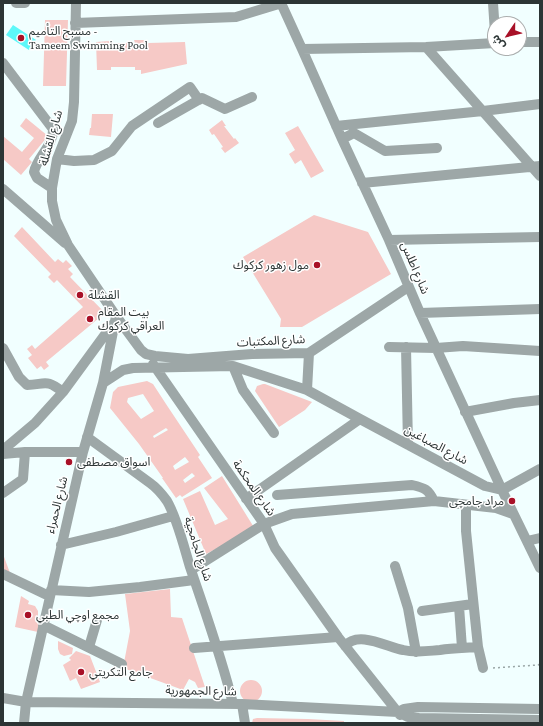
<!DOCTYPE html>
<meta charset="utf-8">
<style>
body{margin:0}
#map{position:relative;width:543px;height:726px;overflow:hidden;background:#f1ffff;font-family:"Crimson Pro","Noto Sans Arabic",serif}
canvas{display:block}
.frame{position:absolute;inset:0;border:4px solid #2c3535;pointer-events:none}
.north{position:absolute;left:487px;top:16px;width:40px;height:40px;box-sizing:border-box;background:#fff;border:1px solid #abaeae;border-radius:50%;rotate:235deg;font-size:11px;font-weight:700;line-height:16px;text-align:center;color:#2c3535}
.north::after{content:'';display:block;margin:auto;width:14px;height:18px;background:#a81027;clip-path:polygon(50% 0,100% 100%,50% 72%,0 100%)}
</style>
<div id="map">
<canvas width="543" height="726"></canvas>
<div class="frame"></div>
<div class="north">ش</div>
</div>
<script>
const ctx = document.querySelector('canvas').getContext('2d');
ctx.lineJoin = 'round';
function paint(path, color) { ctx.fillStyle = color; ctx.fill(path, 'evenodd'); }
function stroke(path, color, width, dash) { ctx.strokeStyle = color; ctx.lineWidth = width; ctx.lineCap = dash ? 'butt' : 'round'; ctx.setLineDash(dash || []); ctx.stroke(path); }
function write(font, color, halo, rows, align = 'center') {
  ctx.font = font + ' "Crimson Pro","Noto Sans Arabic",serif'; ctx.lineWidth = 3; ctx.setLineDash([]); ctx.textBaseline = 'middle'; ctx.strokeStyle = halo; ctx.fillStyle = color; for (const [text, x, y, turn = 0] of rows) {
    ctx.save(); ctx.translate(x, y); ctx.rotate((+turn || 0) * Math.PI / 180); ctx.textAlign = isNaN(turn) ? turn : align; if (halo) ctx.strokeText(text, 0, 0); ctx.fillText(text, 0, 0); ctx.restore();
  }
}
paint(new Path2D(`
 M13,25L36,40L29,50L6,35Z`), '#5df8f9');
paint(new Path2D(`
 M45,20H68L66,86H43Z
 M134,40H148V43L185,42L187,64L141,74V70H135V67H111V70H97L96,42L110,41L111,43H135Z
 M92,114H113L111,137L89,135L90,128H91Z
 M26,118L48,136L29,159L32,162L21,175L3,159V136L22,152L34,138L20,126Z
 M222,120L226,126H224L234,139L235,138L239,143L225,153L221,148L223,147L214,134L212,135L209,130Z
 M298,126L324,171L311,178L301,160L295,164L289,154L295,150L285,133Z
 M314,215L368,232L391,274L302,327H280L281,319L243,257Z
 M22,227L55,262L58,259L63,263L66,260L72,266L68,269L73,274L70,277L105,313L46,362L49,366L44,370L41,366L37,369L28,358L32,355L27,349L32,345L35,349L83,307L57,280L54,283L48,277L51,274L14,236Z
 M147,381L153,384L166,404L200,455L198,457L212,478L182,497L180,495L176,498L162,478H163L139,444L110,408L113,392L118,387ZM143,394L154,411L141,419L127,402L128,398ZM166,428L168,430L154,438L153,436ZM185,457L189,462L175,470L173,466ZM192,473L195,476L185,483L183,480Z
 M263,384H265L312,402L305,410L279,427L255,391L257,386Z
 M222,476L255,529L206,554L183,499L200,491L215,525L228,519L204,488Z
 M3,554L10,573L3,569Z
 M170,589L171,617L182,618L205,687L198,688L195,682L189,679L183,690L123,668L130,631L125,594Z
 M21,596L29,601L28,604L35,606L38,611V618L42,619L38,632L15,627Z
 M58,641L73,648L72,654L64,656L60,654L58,649Z
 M76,651L90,656L100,682L81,689L76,678L70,681L63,665L71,660L69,658Z
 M240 691a11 11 0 1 1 22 0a11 11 0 1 1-22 0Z
 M257,718L308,719L344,721V723H252L253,719Z`), '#f6c9c6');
stroke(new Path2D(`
 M493,668L538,665L540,664`), '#9aa6a6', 1.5, [2, 3]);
stroke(new Path2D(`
 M16,3H25
 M76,3L74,102L72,121L57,159L52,188V201L56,220L68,245L116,316L141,350L146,354L155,356L188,359L252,354L309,353L408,287
 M281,3L302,49L342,139L389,240L420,313L502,490L540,568
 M493,3L495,33
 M75,23L236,17L282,3
 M519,42H540
 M426,47L540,176
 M302,49L426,47L495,43
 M3,63L53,129C54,145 37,157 34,172L37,178L52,188
 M158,123L202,98L225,109L252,97
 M336,126L483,111L540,104
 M342,139L354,133L385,151L437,148
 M57,159L74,161L94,160L112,151L132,126L190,87L199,100
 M362,183L540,166
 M3,189L65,243
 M389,240L540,237
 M420,313L540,309
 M389,347L436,348L463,346L540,351
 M406,347L408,445
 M3,348L19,377L27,385C47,384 46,379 63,392
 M153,364L264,524L275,548L338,637L400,715
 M233,366L243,390L274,433
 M103,383L123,370L133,368L233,366L307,390L360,419L485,486L502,490L540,469
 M307,390L309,353
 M465,412L514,403L540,400
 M87,437L150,483C157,488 162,494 167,501C177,518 184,547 190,567C205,612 222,658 233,704
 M3,450L35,423L63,392L112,325
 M3,454L25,452H83
 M3,493L23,479L25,452
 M277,495L412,485C425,488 428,489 434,501
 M246,499L360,419
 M466,505V531L478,647L483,668
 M527,541L540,538
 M61,545L116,532L173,516
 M395,566L408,608L416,652
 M191,570L264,524L292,514L434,501L496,508L513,514
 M3,574L49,596
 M51,590L89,592L140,587L194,580
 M459,606L462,648
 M422,611L473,604
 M43,625L122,664
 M345,646C358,630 387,647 403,650C416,653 427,651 440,650C453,648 465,648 478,647
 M89,647L97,620
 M194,648L338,637
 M3,698L26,702L242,704L398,712L408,717L419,718L540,720
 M242,704L245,723
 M398,712L404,709L418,707L540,709
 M24,723L26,702L83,452L103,383L116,316`), '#9da7a7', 10);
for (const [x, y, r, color] of [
 [21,38,4,"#a81027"],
 [317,265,4,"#a81027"],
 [80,295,4,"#a81027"],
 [90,319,4,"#a81027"],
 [69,462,4,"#a81027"],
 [512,501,4,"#a81027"],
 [28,615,4,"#a81027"],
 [81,672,4,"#a81027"]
]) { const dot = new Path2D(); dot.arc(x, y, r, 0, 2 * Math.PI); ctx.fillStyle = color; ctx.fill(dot); stroke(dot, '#fff', 1.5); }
write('12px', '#2c3535', '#fff', [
 ["مسبح التأميم -",29,31],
 ["Tameem Swimming Pool",29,45],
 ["مول زهور كركوك",309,265,"right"],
 ["القشلة",88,295],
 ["بيت المقام",98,312],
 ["العراقي كركوك",98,326],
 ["اسواق مصطفى",77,462],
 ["مراد جامچی",504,501,"right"],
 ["مجمع اوچي الطبي",36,615],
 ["جامع التكريتي",89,672]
], 'left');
write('12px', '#2c3535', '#fff', [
 ["شارع القشلة",51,138,-74],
 ["شارع اطلس",415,268,67],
 ["شارع المكتبات",271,341,-3],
 ["شارع الصباغين",436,445,28],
 ["شارع المحكمة",254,488,55],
 ["شارع الحمراء",57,505,-76],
 ["شارع الجامجية",198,549,72],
 ["شارع الجمهورية",201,691,1]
]);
</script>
